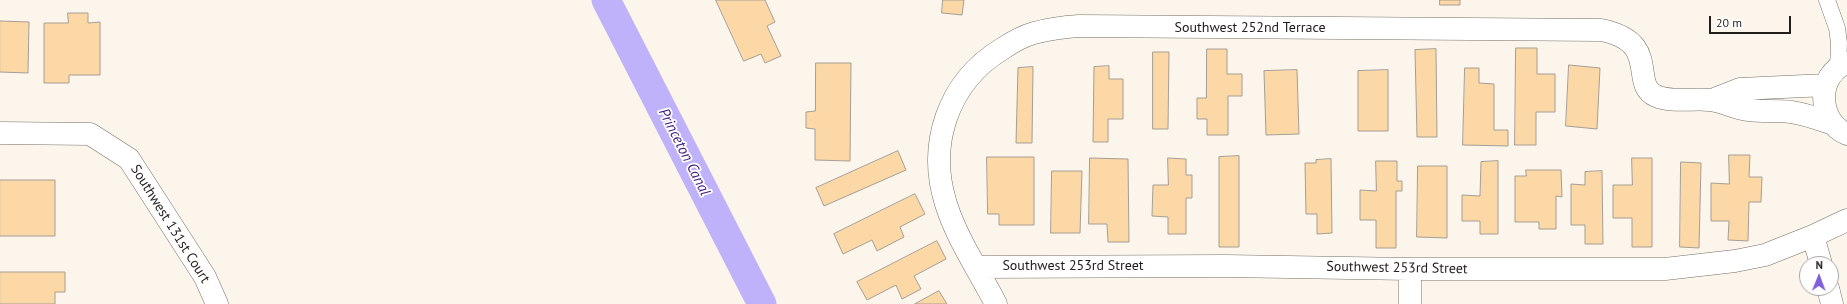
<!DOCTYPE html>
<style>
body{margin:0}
#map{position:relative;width:1847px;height:304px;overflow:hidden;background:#fcf5eb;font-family:"PT Sans",sans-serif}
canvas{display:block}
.north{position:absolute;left:1799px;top:256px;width:40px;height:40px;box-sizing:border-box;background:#fff;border:1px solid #a6a5a3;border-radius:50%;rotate:1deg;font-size:11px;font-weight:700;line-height:16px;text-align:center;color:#201d1a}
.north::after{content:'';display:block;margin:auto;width:14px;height:18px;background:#805fda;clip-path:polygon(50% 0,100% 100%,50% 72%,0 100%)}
.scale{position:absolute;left:1709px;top:16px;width:82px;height:18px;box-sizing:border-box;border:2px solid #201d1a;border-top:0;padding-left:5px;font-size:12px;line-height:14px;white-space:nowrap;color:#201d1a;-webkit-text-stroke:3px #fff;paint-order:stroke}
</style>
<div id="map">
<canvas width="1847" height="304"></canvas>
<div class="north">N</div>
<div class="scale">20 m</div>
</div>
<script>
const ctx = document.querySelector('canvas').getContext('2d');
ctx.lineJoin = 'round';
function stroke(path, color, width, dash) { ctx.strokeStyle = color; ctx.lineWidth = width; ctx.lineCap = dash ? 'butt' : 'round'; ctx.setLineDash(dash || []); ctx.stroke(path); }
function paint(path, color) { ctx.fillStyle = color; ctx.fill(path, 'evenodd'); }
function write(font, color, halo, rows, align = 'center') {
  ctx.font = font + ' "PT Sans",sans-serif'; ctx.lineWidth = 3.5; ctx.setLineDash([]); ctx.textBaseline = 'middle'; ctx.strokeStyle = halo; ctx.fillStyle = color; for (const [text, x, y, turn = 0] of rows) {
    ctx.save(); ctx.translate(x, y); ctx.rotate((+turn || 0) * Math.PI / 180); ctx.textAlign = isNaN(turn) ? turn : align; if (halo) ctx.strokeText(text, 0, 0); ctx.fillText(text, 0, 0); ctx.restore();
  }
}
stroke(new Path2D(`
 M606,0L762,304`), '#bfb2fb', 29);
const building = new Path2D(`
 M716,0H765L775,22L767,26L781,56L765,63L761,54L744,61Z
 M943,0H964L962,15L942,13Z
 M1440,0H1460V5H1440Z
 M68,13H88V23L100,22V75H69V83H44V23H68Z
 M0,21L29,22L28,73L0,72Z
 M1516,48H1537V74H1555V112H1536V145H1515Z
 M1207,49H1227V74H1242V96H1228V135H1207V119H1197V98H1206Z
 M1436,49L1437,137H1417L1415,50Z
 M1153,52H1169L1168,129H1153Z
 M816,63H851L850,161L815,160V129L806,128V112L815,111Z
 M1569,65L1600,68L1597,129L1566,126Z
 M1109,66V79H1123V119H1108V142H1093L1094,67Z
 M1033,67L1032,143H1016L1018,68Z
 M1465,68H1479V83L1494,84V130H1508V146L1463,145Z
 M1297,70L1299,134L1266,135L1264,71Z
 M1388,70V131H1358V71Z
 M898,151L906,170L824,206L816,188Z
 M1729,155H1750L1749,177H1762L1761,202H1749L1748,241L1728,240L1729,221H1711V183L1729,184Z
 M1239,156V247H1219V157Z
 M987,157H1034V225H999V214H988Z
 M1090,158L1128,159L1129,242H1108L1107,224H1089Z
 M1168,158L1186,159V175H1192V198H1186V234H1168V217L1152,216L1153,185H1168Z
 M1632,158H1652V247H1632V218H1613V185H1632Z
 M1331,159L1332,233L1317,234V214H1306L1305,163H1316V160Z
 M1376,161H1397V181H1402V191H1396V248H1376V220H1360V190L1376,191Z
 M1498,161V234H1480V221H1462V195L1480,196L1481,162Z
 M1681,162L1701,163L1699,248L1680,247Z
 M1418,166H1447V238L1417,237Z
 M1526,170H1561L1562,197L1556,196V229H1539V222H1515V176H1526Z
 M1052,171H1082L1080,233H1051Z
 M1602,171L1603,244H1585V225H1571V184L1585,185V172Z
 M0,180H55V236H0Z
 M915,194L925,214L900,227L904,237L877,251L872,240L843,254L834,234Z
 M937,241L946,259L914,276L921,289L902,299L896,285L867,300L857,282Z
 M0,272H65V292H55V304H0Z
 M939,291L947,304H915Z`);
paint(building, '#fbd8a5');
stroke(building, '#a59e95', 1);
const lane = new Path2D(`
 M1827,0L1837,28L1839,43L1838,69`);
const street = new Path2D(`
 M1847,63C1816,74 1817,122 1847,134
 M1712,100L1740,89L1826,85
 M0,133L90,134L129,159L205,277L217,304
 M1821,264L1813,236L1847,220
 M977,267L1226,266L1410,269H1665L1735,261L1765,255L1813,236
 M1410,269V304
 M1828,288L1832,304
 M996,304C979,271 957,239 946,204C927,144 948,82 1002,49C1011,43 1023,36 1034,33C1049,29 1064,27 1079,26L1601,30C1662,42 1629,84 1656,96C1672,103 1693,98 1710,100C1723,101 1735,109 1749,110C1763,112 1777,110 1791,112C1806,114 1819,119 1833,124`);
stroke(lane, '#767067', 17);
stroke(street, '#767067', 23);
stroke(lane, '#fff', 16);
stroke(street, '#fff', 22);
write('14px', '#201d1a', '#fff', [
 ["Southwest 252nd Terrace",1250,28],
 ["Southwest 131st Court",170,224,58],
 ["Southwest 253rd Street",1073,266],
 ["Southwest 253rd Street",1397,268,1]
]);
write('italic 15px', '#3f1a80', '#fff', [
 ["Princeton Canal",684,152,63]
]);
</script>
